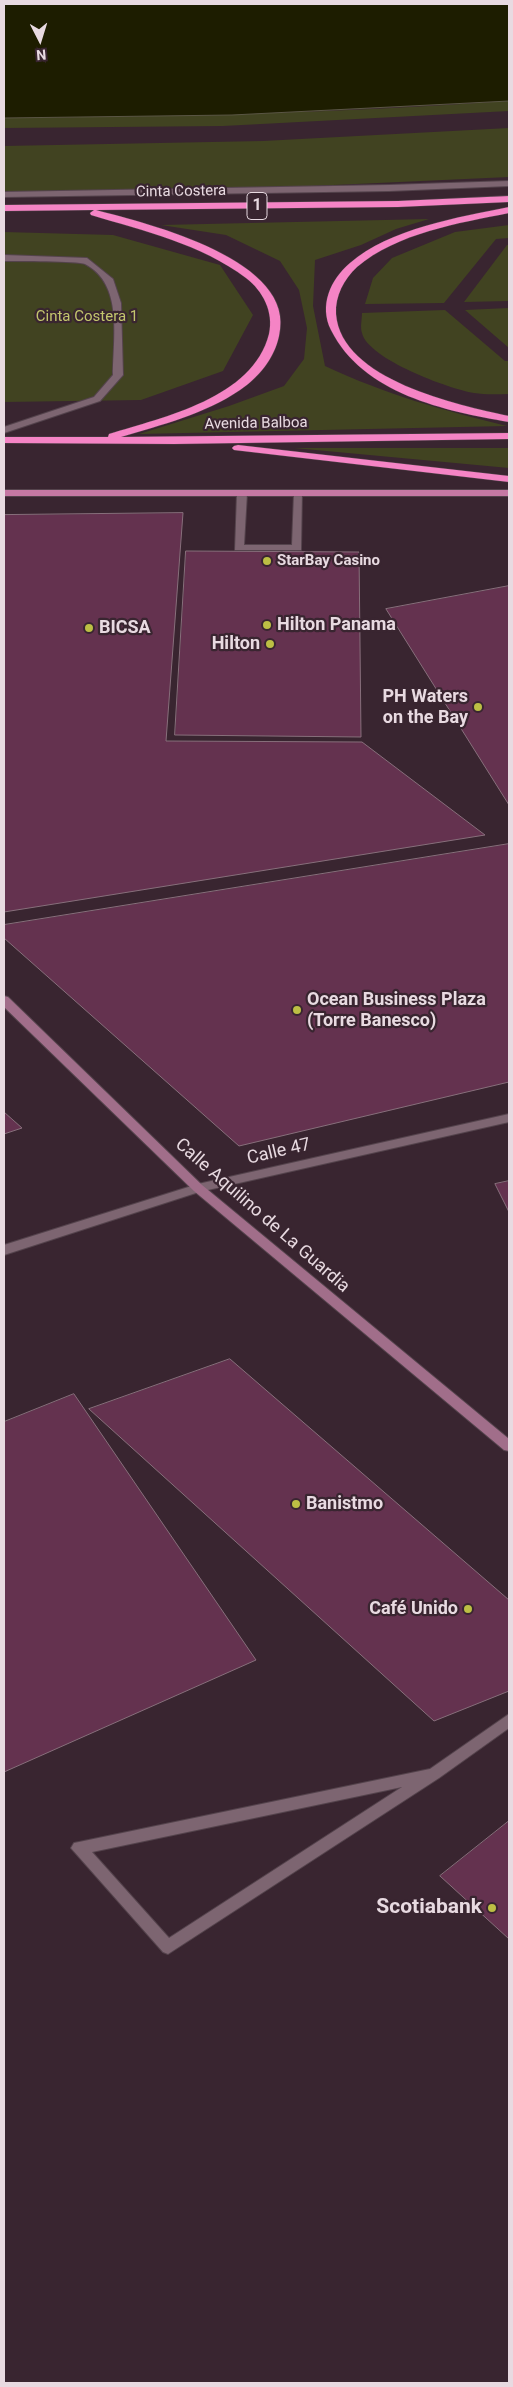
<!DOCTYPE html>
<meta charset="utf-8">
<style>
body{margin:0}
#map{position:relative;width:513px;height:2387px;overflow:hidden;background:#392530;font-family:Roboto,sans-serif}
canvas{display:block}
.frame{position:absolute;inset:0;border:5px solid #e8dae1;pointer-events:none}
.north{position:absolute;left:15px;top:15px;width:50px;height:50px;-webkit-text-stroke:4px #392530;paint-order:stroke;rotate:175deg;font-size:14px;font-weight:700;line-height:20px;text-align:center;color:#e8dae1}
.north::after{content:'';display:block;margin:auto;width:18px;height:22px;background:#e8dae1;clip-path:polygon(50% 0,100% 100%,50% 72%,0 100%)}
</style>
<div id="map">
<canvas width="513" height="2387"></canvas>
<div class="frame"></div>
<div class="north">N</div>
</div>
<script>
const ctx = document.querySelector('canvas').getContext('2d');
ctx.lineJoin = 'round';
function paint(path, color) { ctx.fillStyle = color; ctx.fill(path, 'evenodd'); }
function stroke(path, color, width, dash) { ctx.strokeStyle = color; ctx.lineWidth = width; ctx.lineCap = dash ? 'butt' : 'round'; ctx.setLineDash(dash || []); ctx.stroke(path); }
function write(font, color, halo, rows, align = 'center') {
  ctx.font = font + ' Roboto,sans-serif'; ctx.lineWidth = 4.5; ctx.setLineDash([]); ctx.textBaseline = 'middle'; ctx.strokeStyle = halo; ctx.fillStyle = color; for (const [text, x, y, turn = 0] of rows) {
    ctx.save(); ctx.translate(x, y); ctx.rotate((+turn || 0) * Math.PI / 180); ctx.textAlign = isNaN(turn) ? turn : align; if (halo) ctx.strokeText(text, 0, 0); ctx.fillText(text, 0, 0); ctx.restore();
  }
}
paint(new Path2D(`
 M509,101V111L223,126L4,128V118C173,116 341,113 509,101Z
 M509,128V177L290,187L4,193V146L263,141Z
 M429,219L396,229L361,245L315,260L313,306L325,366C387,395 442,410 507,426L139,434L229,406L284,386L304,359L307,328L299,290L280,261L226,235L161,225Z
 M509,225V238L496,239L444,303L365,304L373,278L392,258L455,232Z
 M4,232L113,235L220,265L253,315L223,371L141,400L4,402Z
 M507,245H509V301L464,302Z
 M509,308V348L465,310Z
 M445,310L505,361H509V394C498,394 486,395 474,393C449,389 368,359 362,333C360,327 362,319 362,313Z
 M294,448H509V468Z`), '#414321');
const water = new Path2D(`
 M4,4H509V101L232,115L4,118Z`);
paint(water, '#1d1d00');
stroke(water, '#5a5644', 1);
const building = new Path2D(`
 M183,513L166,741L362,742L485,835L4,912V515Z
 M186,551L359,552L361,737L175,735Z
 M509,586V805L386,609Z
 M509,844V1082L239,1146L4,938V925Z
 M4,1112L22,1128L4,1134Z
 M509,1181V1212L495,1184Z
 M230,1359L509,1600V1691L434,1721L89,1409Z
 M74,1394L256,1660L4,1772V1422Z
 M509,1821V1939L440,1876Z`);
paint(building, '#64324f');
stroke(building, '#876f7b', 1);
const lane = new Path2D(`
 M509,181V186L389,191L4,197V192L389,185Z
 M4,255L87,258L113,279L121,303L123,375L100,401L4,433V427L94,397L113,375C113,339 124,284 85,264C78,261 17,261 4,261Z
 M242,490L247,493L244,545H292L294,493L296,491H302L301,550H235L237,493Z
 M509,1714V1728L439,1778L168,1954L163,1952L71,1848L74,1843L79,1842L430,1769ZM402,1787L169,1938L92,1852Z`);
const street = new Path2D(`
 M509,1114V1122L199,1192L4,1255V1245L198,1184Z`);
const secondary = new Path2D(`
 M4,996L8,997L202,1185L509,1439V1451L504,1450L194,1191L4,1007Z`);
const primary = new Path2D(`
 M4,490H509V496H4Z`);
const highway = new Path2D(`
 M509,196V202L398,207L96,210C149,224 298,260 279,336C274,359 259,377 240,390C205,414 161,425 121,437L509,433V439L174,444L4,443V437H108L109,434C164,417 253,398 269,334C274,312 263,291 246,278C201,244 144,231 91,215L90,213L94,210L4,211V205L398,201Z
 M509,207V213C459,223 397,233 357,267C344,279 335,296 336,314C341,380 458,405 509,416V422C445,411 363,394 331,330C319,306 330,280 350,263C389,229 459,217 509,207Z
 M238,445L509,476V482L234,450L232,448L234,446Z`);
stroke(lane, '#54434c', 2);
stroke(street, '#54434c', 2);
stroke(secondary, '#54434c', 2);
stroke(primary, '#54434c', 2);
stroke(highway, '#54434c', 1);
paint(lane, '#7d6571');
paint(street, '#7d6571');
paint(secondary, '#a16e8a');
paint(primary, '#c578a3');
paint(highway, '#f584c5');
for (const [x, y, r, color] of [
 [267,561,5,"#bcbf44"],
 [267,625,5,"#bcbf44"],
 [89,628,5,"#bcbf44"],
 [270,644,5,"#bcbf44"],
 [478,707,5,"#bcbf44"],
 [297,1010,5,"#bcbf44"],
 [296,1504,5,"#bcbf44"],
 [468,1609,5,"#bcbf44"],
 [492,1908,5,"#bcbf44"]
]) { const dot = new Path2D(); dot.arc(x, y, r, 0, 2 * Math.PI); ctx.fillStyle = color; ctx.fill(dot); stroke(dot, '#392530', 2); }
write('15px', '#e8dae1', '#392530', [
 ["Cinta Costera",181,192,-1],
 ["Avenida Balboa",256,424,-1]
]);
write('15px', '#c3c66d', '#392530', [
 ["Cinta Costera 1",87,317]
]);
write('bold 15px', '#e8dae1', '#392530', [
 ["StarBay Casino",277,561]
], 'left');
for (const [x, y, w] of [
 [257,206,20]
]) { const box = new Path2D(); box.roundRect(x - w / 2, y - 13.5, w, 27, 4); ctx.fillStyle = '#392530'; ctx.fill(box); stroke(box, '#e8dae1', 1); }
write('bold 16px', '#e8dae1', null, [
 ["1",257,206]
]);
write('bold 18px', '#e8dae1', '#392530', [
 ["Hilton Panama",277,625],
 ["BICSA",99,628],
 ["Hilton",260,644,"right"],
 ["PH Waters",468,697,"right"],
 ["on the Bay",468,718,"right"],
 ["Ocean Business Plaza",307,1000],
 ["(Torre Banesco)",307,1021],
 ["Banistmo",306,1504],
 ["Café Unido",458,1609,"right"]
], 'left');
write('18px', '#e8dae1', '#392530', [
 ["Calle 47",279,1152,-13],
 ["Calle Aquilino de La Guardia",262,1216,41]
]);
write('bold 21px', '#e8dae1', '#392530', [
 ["Scotiabank",482,1908]
], 'right');
</script>
